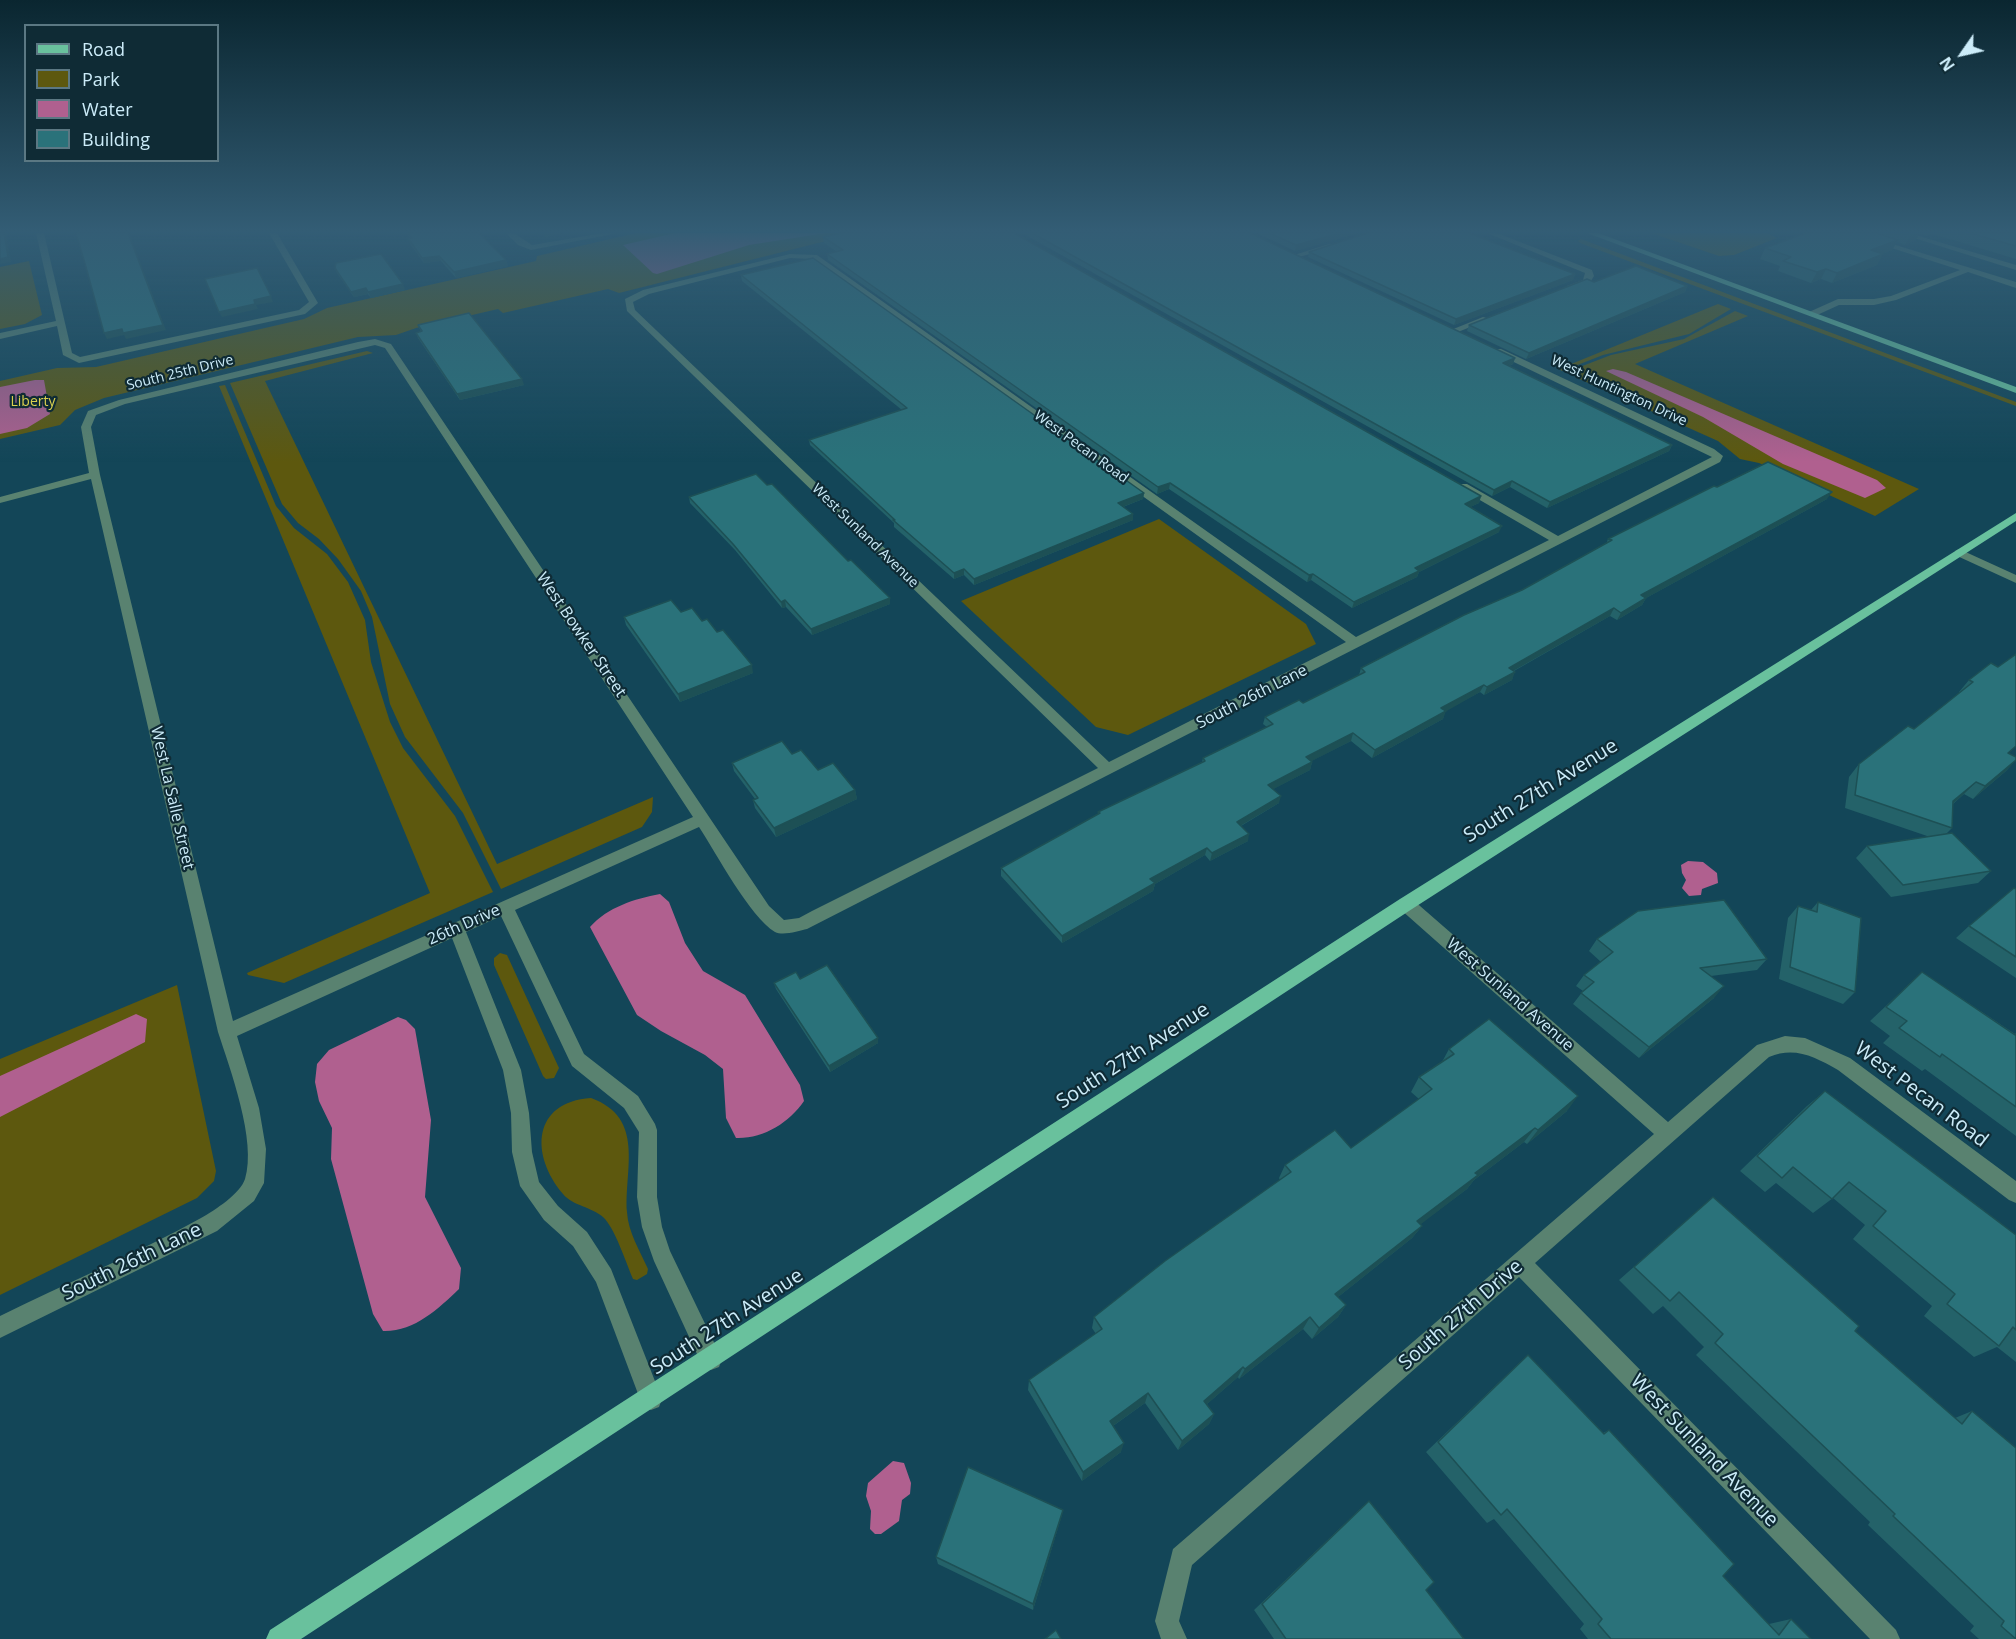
<!DOCTYPE html>
<style>
body{margin:0}
#map{position:relative;width:2016px;height:1639px;overflow:hidden;background:#134658;font-family:"Open Sans",sans-serif}
canvas{display:block}
.legend{position:absolute;left:24px;top:24px;width:195px;height:138px;box-sizing:border-box;background:#0f2b35;border:2px solid #5b7883;margin:0;padding:8px 10px;list-style:none;font-size:18px;color:#ccecf9}
.legend li{display:flex;align-items:center;gap:12px;height:30px}
.legend b{width:30px;border:2px solid #5b7883}
.north{position:absolute;left:1932px;top:24px;width:60px;height:60px;-webkit-text-stroke:4px #0f2b35;paint-order:stroke;rotate:236deg;font-size:16px;font-weight:700;line-height:24px;text-align:center;color:#ccecf9}
.north::after{content:'';display:block;margin:auto;width:21px;height:27px;background:#ccecf9;clip-path:polygon(50% 0,100% 100%,50% 72%,0 100%)}
</style>
<div id="map">
<canvas width="2016" height="1639"></canvas>
<ul class="legend">
<li><b style="height:8px;background:#69c19d"></b>Road</li>
<li><b style="height:16px;background:#5d580e"></b>Park</li>
<li><b style="height:16px;background:#b0608f"></b>Water</li>
<li><b style="height:16px;background:#2a727a"></b>Building</li>
</ul>
<div class="north">N</div>
</div>
<script>
const ctx = document.querySelector('canvas').getContext('2d');
ctx.lineJoin = 'round';
function paint(path, color) { ctx.fillStyle = color; ctx.fill(path, 'evenodd'); }
function stroke(path, color, width, dash) { ctx.strokeStyle = color; ctx.lineWidth = width; ctx.lineCap = dash ? 'butt' : 'round'; ctx.setLineDash(dash || []); ctx.stroke(path); }
function write(font, color, halo, rows, align = 'center') {
  ctx.font = font + ' "Open Sans",sans-serif'; ctx.lineWidth = 4.5; ctx.setLineDash([]); ctx.textBaseline = 'middle'; ctx.strokeStyle = halo; ctx.fillStyle = color; for (const [text, x, y, turn = 0] of rows) {
    ctx.save(); ctx.translate(x, y); ctx.rotate((+turn || 0) * Math.PI / 180); ctx.textAlign = isNaN(turn) ? turn : align; if (halo) ctx.strokeText(text, 0, 0); ctx.fillText(text, 0, 0); ctx.restore();
  }
}
paint(new Path2D(`
 M636,233H858L619,293L608,289L503,313L498,309L416,328L396,335L358,337L104,398L75,410L60,425L0,439V381L57,368L96,367L304,319L327,308L536,261L537,256Z
 M1651,233H1767L1777,238L1734,255L1719,256Z
 M1581,239L2016,402V406L1580,243L1578,241Z
 M29,261L42,315L25,324L0,329V267Z
 M1718,304L1731,309L1689,334L1603,355L1562,371L1559,369Z
 M1735,311L1748,316L1635,364L1919,489L1875,516L1759,463L1740,459L1718,441L1575,377L1581,374L1572,370L1611,355L1684,339Z
 M367,351L373,353L265,381L497,864L653,797L652,812L642,827L501,889L463,813L405,737L390,704L372,617L361,591L338,559L319,539L298,523L282,504L230,383Z
 M225,385L276,506L294,528L327,554L348,582L365,620L371,662L390,722L403,748L455,816L493,892L284,983L248,975L247,973L430,893L219,386Z
 M1159,519L1306,624L1316,644L1128,735L1096,727L961,601Z
 M500,953L507,955L559,1068L554,1078L546,1079L543,1076L494,965V958Z
 M177,985L216,1171L214,1181L197,1198L0,1295V1059Z
 M591,1098C646,1118 624,1170 627,1212C628,1232 640,1251 648,1269L647,1274L637,1280L633,1279C626,1263 615,1228 603,1217C592,1207 573,1206 563,1194C530,1155 532,1102 591,1098Z`), '#5d580e');
paint(new Path2D(`
 M675,233H826L749,245L657,274L653,273L623,245Z
 M1613,369L1626,372L1877,480L1886,488L1865,498L1783,464L1703,417L1606,371Z
 M35,380H44L50,414L27,428L0,434V387Z
 M1688,861L1703,862L1717,873L1718,883L1702,889L1701,895L1689,896L1682,888L1686,880L1682,873L1681,865Z
 M660,894L669,902L685,943L703,971L745,995L800,1085L804,1101C789,1123 763,1139 736,1138L726,1118L723,1069L705,1055L661,1031L637,1015L590,927C608,907 634,899 660,894Z
 M136,1014L147,1019L145,1042L0,1117V1076Z
 M398,1017L406,1020L415,1029L431,1120L425,1197L461,1268L459,1289C438,1309 414,1332 383,1331L373,1314L331,1159L332,1128L319,1101L315,1082L317,1064L329,1050Z
 M893,1461L904,1463L911,1483L910,1494L902,1500L899,1521L881,1534H875L870,1529L871,1511L866,1496L868,1483Z`), '#b0608f');
paint(new Path2D(`
 M36,233H44L72,353L80,357L299,310L309,302L269,233H277L318,303L305,314L79,363L63,355L57,326L0,339V333L56,321Z
 M506,233H514L532,245L603,233H618L531,250L518,245Z
 M1487,233H1497L1592,270L1594,276L1589,284L1567,290V286L1583,280L1585,273Z
 M1898,233H1909L2016,265V270Z
 M1873,238L2016,282V288L1968,272L1896,300L1874,305H1839L1815,316H1809V312L1838,299H1874L1891,296L1960,270L1873,242Z
 M1329,244H1332V248L1295,258L1291,256Z
 M790,254L817,255L1356,637L1549,540L1459,488V484H1467L1558,536L1712,457L1495,353V349H1501L1714,449L1723,456L1720,462L807,929C799,931 783,936 775,932C750,917 716,853 699,827L515,910L584,1054L638,1096L655,1124L657,1130V1197L662,1227L670,1251L722,1359L719,1367L711,1370L703,1367L654,1261L642,1227L637,1197L639,1132L624,1108L572,1066L501,916L466,932L521,1070L529,1113L532,1152L539,1182L558,1206L587,1232L611,1269L662,1399L659,1407L651,1410L643,1407L596,1282L573,1246L544,1220L520,1186L512,1152L511,1113L503,1070L452,938L237,1036L259,1108L266,1149L264,1183L254,1201L217,1231L0,1338V1316C67,1283 136,1254 201,1218C215,1210 240,1194 245,1179C257,1141 230,1069 218,1032L91,479L0,503V497L89,473L81,427L88,411L119,400L358,342L375,339L391,344L769,906L784,920L799,918L812,911L1098,768L627,311L625,299L643,290ZM790,258L812,259L1346,642L1109,762L635,310L633,302L649,294ZM375,345L385,348L693,817L233,1021L100,475L91,427L96,415L125,404Z
 M1483,317L1490,319L1458,332L1451,330Z
 M1959,549L2016,575V583L1955,555V551Z
 M1406,898L1412,899L1668,1122L1757,1045L1785,1036L1805,1038L1850,1058L2016,1181V1203L2009,1200L1838,1070C1815,1057 1795,1046 1769,1057L1535,1263L1896,1630L1900,1639H1870L1519,1277L1192,1565L1179,1621L1187,1639H1161L1155,1621L1173,1549L1654,1134L1400,909L1398,904L1400,899Z`), '#598270');
paint(new Path2D(`
 M1587,233H1598L2016,387V393Z
 M2016,513V521L1412,909L301,1639H266L270,1630L1400,899Z`), '#69c19d');
paint(new Path2D(`
 M406,233H479L506,260L508,266L456,278L441,261L424,263L410,244L408,238H410Z
 M1022,233H1250L1515,358L1513,364L1509,366L1672,445L1669,451L1547,508L1510,487L1492,496Z
 M1256,233H1358L1295,251Z
 M1806,233H2016V259L1933,234L1927,236L1919,234L1915,241L1905,245L1897,242L1892,250L1882,254L1877,265L1832,283L1821,279L1811,283L1778,271L1780,266L1760,259L1765,248Z
 M823,237L1481,496L1479,503L1470,507L1499,532L1419,572L1417,577L1352,608L1311,580L1307,582L1169,489L1157,494L828,260L827,254L837,252L824,243Z
 M1309,252L1575,274L1573,280L1454,325L1308,257Z
 M335,268L405,290L371,298L368,294L354,297L337,273Z
 M741,275L1144,493L1143,499L1123,507L1133,514V520L974,585L964,575L954,579L894,527V523L810,445L809,440L902,410L742,281Z
 M1594,282L1687,286L1685,292L1526,359L1467,331L1469,325Z
 M418,325L524,385L460,400L418,338L416,333L421,332Z
 M1717,487L1827,499L1646,598L1642,605L1617,620L1610,616L1514,671L1512,680L1484,695L1480,692L1445,711L1443,719L1372,758L1351,741L1311,761L1312,762L1310,770L1273,789L1279,803L1241,826L1248,841L1210,861L1205,855L1155,884L1153,891L1062,943L1001,876V868L1098,814V812L1202,762L1203,758L1267,727L1263,724L1265,717L1303,703L1359,675L1361,668L1522,590L1606,544L1608,539Z
 M689,497L890,604L812,635L786,607L782,608L735,550L690,503Z
 M681,612L702,621L717,632L753,673L680,702L626,625L624,617Z
 M1991,663L2009,754L2016,760L2006,771L1973,799L1964,794L1953,804L1952,828L1946,834L1991,871L1978,883L1891,897L1856,858L1867,846L1930,837L1845,808L1849,777L1859,764L1914,729L1960,693L1959,692L1969,680Z
 M792,754L818,770L855,790L857,799L776,837L755,808L753,800L755,799L734,771L732,763Z
 M2016,889V978L1956,938L1969,926Z
 M1818,902L1855,992L1843,1004L1779,979L1788,918L1798,906L1811,910Z
 M1597,939L1767,959L1757,970L1711,976L1714,998L1639,1058L1573,1004L1583,991L1576,986L1584,975L1601,962L1589,951Z
 M1922,972L2015,1034L2016,1033V1136L1925,1069L1922,1071L1883,1043L1890,1036L1870,1021Z
 M800,979L878,1038V1043L830,1072L776,989L774,983Z
 M1449,1049L1567,1111L1527,1144L1524,1142L1474,1180L1467,1189L1420,1224L1422,1226L1412,1238L1338,1297L1346,1305L1338,1317L1312,1339L1303,1329L1239,1379L1238,1377L1207,1404L1214,1414L1209,1424L1178,1450L1145,1403L1113,1426L1121,1452L1082,1481L1028,1390L1029,1380L1096,1334L1092,1328L1094,1317L1280,1180L1279,1178L1285,1165L1351,1148L1419,1099L1411,1092L1419,1077L1442,1062Z
 M1825,1091L2016,1235V1362L1997,1347L1974,1357L1924,1316L1932,1306L1853,1239L1865,1225L1833,1198L1813,1213L1776,1183L1765,1192L1740,1171L1807,1106Z
 M1713,1197L1855,1331L1955,1418L1972,1411L2016,1639H1979L1970,1631L1974,1626L1868,1525L1870,1522L1696,1355L1704,1347L1663,1306L1653,1314L1619,1280Z
 M1528,1355L1603,1433L1609,1430L1723,1576L1769,1624L1791,1619L1811,1639H1588L1580,1629L1584,1624L1494,1519L1487,1523L1426,1452L1515,1367Z
 M1369,1501L1426,1590L1464,1639H1274L1254,1610L1359,1510Z
 M1063,1510L1061,1518L1033,1610L938,1564L936,1557Z`), '#246269');
paint(new Path2D(`
 M4,233H6L11,262L0,264Z
 M128,233H129L166,330L126,339L124,335L107,339L104,333L122,329Z
 M544,233H564L545,237Z
 M1340,233H1358L1295,251L1296,245Z
 M1916,233H1920L1915,241L1905,245L1911,235Z
 M1898,240L1892,250L1865,261L1871,250Z
 M1883,254L1877,265L1832,283L1837,273Z
 M439,256L441,261L424,263L422,258Z
 M506,260L508,266L456,278L454,272Z
 M1826,269L1821,279L1811,283L1817,272Z
 M1575,274L1573,280L1454,325L1456,319Z
 M403,284L405,290L371,298L368,292Z
 M1687,286L1685,292L1526,359L1529,353Z
 M366,288L368,294L354,297L351,292Z
 M271,296L273,302L256,305L258,309L222,317L219,312L254,300Z
 M1515,358L1513,364L1501,369L1503,363Z
 M522,379L524,385L460,400L457,394Z
 M1672,445L1669,451L1547,508L1550,502Z
 M1512,481L1510,487L1492,496L1494,490Z
 M1170,483L1169,489L1157,494L1158,487Z
 M1832,492L1827,499L1637,603L1641,595Z
 M1144,493L1143,499L1117,509L1118,503Z
 M1481,496L1479,503L1462,511L1465,504Z
 M1133,514V520L974,585V579Z
 M1502,526L1499,532L1419,572L1417,577L1352,608L1354,602L1415,568Z
 M964,569V575L954,579V573Z
 M1313,574L1311,580L1307,582L1309,575Z
 M890,598V604L812,635L811,629Z
 M1646,598L1642,605L1617,620L1621,613Z
 M785,600L786,607L782,608L781,602Z
 M1614,608L1610,616L1506,675L1509,668Z
 M752,665L753,673L680,702L678,694Z
 M1515,672L1512,680L1484,695L1487,687Z
 M1484,685L1480,692L1438,716L1441,708Z
 M1446,711L1443,719L1372,758L1375,750Z
 M1353,733L1351,741L1304,765L1306,757Z
 M2016,760L2006,771L1973,799L1985,786Z
 M1312,762L1310,770L1266,793L1268,785Z
 M1976,782L1964,794L1941,814L1953,801Z
 M855,790L857,799L776,837L774,828Z
 M1281,796L1279,803L1235,829L1237,822Z
 M1249,834L1248,841L1210,861L1212,853Z
 M1207,848L1205,855L1155,884L1153,891L1062,943V936L1150,879Z
 M1724,986L1714,998L1639,1058L1649,1047Z
 M878,1038V1043L830,1072L829,1066Z
 M1578,1096L1567,1111L1527,1144L1538,1130Z
 M1535,1128L1524,1142L1474,1180L1467,1189L1408,1234L1417,1221L1475,1173Z
 M1422,1226L1412,1238L1328,1305L1335,1294Z
 M1346,1305L1338,1317L1312,1339L1319,1328Z
 M1310,1317L1303,1329L1239,1379L1245,1369Z
 M1243,1367L1238,1377L1199,1411L1204,1401Z
 M1148,1393L1145,1403L1107,1430L1110,1421Z
 M1214,1414L1209,1424L1178,1450L1182,1441Z
 M1124,1443L1121,1452L1082,1481L1083,1472Z
 M1063,1510L1061,1518L1033,1610V1604Z`), '#1d5055');
const building = new Path2D(`
 M0,233H4L8,257L0,259Z
 M76,233H128L163,325L123,333L122,329L104,333L86,267Z
 M408,233H479L506,260L454,272L439,256L422,258L408,238H412Z
 M842,233H1014L1481,496L1465,504L1502,526L1415,568L1419,571L1354,602L1313,574L1309,575L1170,483L1158,487L827,254L843,250L823,237Z
 M1032,233H1250L1515,358L1503,363L1672,445L1550,502L1512,481L1494,490Z
 M1269,233H1340L1296,245Z
 M1368,233H1469L1575,274L1456,319L1309,252Z
 M1806,233H1876L1898,240L1871,250L1883,254L1837,273L1826,269L1817,272L1783,261L1791,257L1765,248Z
 M1970,233H2016V246Z
 M381,254L403,284L368,292L366,288L351,292L335,268L336,263Z
 M813,258L1144,493L1118,503L1133,514L974,579L964,569L954,573L893,520H895L809,440L907,408L741,275Z
 M1636,266L1687,286L1529,353L1469,325L1587,279L1594,282Z
 M257,268L271,296L254,300L255,304L219,312L205,279Z
 M469,313L522,379L457,394L416,333L422,331L418,325Z
 M1768,462L1832,492L1641,595L1646,598L1621,613L1614,608L1509,668L1515,672L1487,687L1484,685L1441,708L1446,711L1375,750L1353,733L1306,757L1312,762L1268,785L1281,796L1237,822L1249,834L1212,853L1207,848L1150,879L1155,883L1062,936L1001,868L1100,813L1098,812L1205,761L1203,758L1273,724L1265,717L1299,700L1303,703L1365,672L1361,668L1464,615L1522,590L1612,540L1608,539L1714,486L1717,487Z
 M756,474L767,485L772,484L848,561L851,560L890,598L811,629L785,600L781,602L733,544L689,497Z
 M671,600L681,612L692,608L702,621L707,619L717,632L723,630L752,665L678,694L624,617Z
 M2016,654V746L2008,753L2016,757V760L1985,786L1976,782L1953,801L1952,828L1855,795L1859,764L1908,726L1914,729L1973,682L1969,680L1991,663L1998,667Z
 M782,741L792,754L801,750L818,770L833,763L855,790L774,828L753,800L758,798L732,763Z
 M1952,833L1991,871L1903,885L1867,846Z
 M2014,888L2016,889V957L1969,926Z
 M1724,900L1767,959L1700,968L1724,986L1649,1047L1581,993L1594,982L1584,975L1613,952L1597,939L1638,911Z
 M1818,902L1861,918L1855,992L1790,967L1798,906L1817,912Z
 M827,965L878,1038L829,1066L774,983L796,972L800,979Z
 M1922,972L2015,1035L2016,1034V1107L1942,1054L1940,1057L1899,1028L1907,1021L1886,1007Z
 M1489,1019L1578,1096L1538,1130L1535,1128L1475,1173L1478,1175L1417,1221L1422,1226L1335,1294L1346,1305L1319,1328L1310,1317L1245,1369L1243,1367L1204,1401L1214,1414L1182,1441L1148,1393L1110,1421L1124,1443L1083,1472L1029,1380L1102,1329L1094,1317L1165,1261L1291,1172L1285,1165L1335,1130L1351,1148L1416,1101L1432,1089L1419,1077L1454,1054L1449,1049Z
 M1825,1091L2016,1235V1330L2013,1327L1999,1346L1947,1304L1955,1294L1873,1226L1886,1211L1849,1182L1832,1199L1793,1167L1782,1178L1757,1156Z
 M1713,1197L1859,1326L1855,1331L1962,1424L1972,1411L2016,1448V1639L2001,1626L2004,1621L1893,1516L1895,1514L1715,1343L1723,1334L1679,1292L1670,1301L1634,1267Z
 M1528,1355L1604,1434L1609,1430L1734,1564L1723,1576L1779,1635L1791,1619L1811,1639H1611L1598,1624L1602,1619L1507,1509L1501,1515L1438,1442Z
 M968,1467L1063,1510L1033,1604L936,1557Z
 M1369,1501L1434,1582L1426,1590L1464,1639H1286L1262,1604Z
 M1056,1630L1061,1639H1045Z`);
paint(building, '#2a727a');
stroke(building, '#1d5055', 1.5);
const sky = ctx.createLinearGradient(0, 0, 0, 462);
sky.addColorStop(0, '#0a2630');
sky.addColorStop(0.5, '#335d75');
sky.addColorStop(1, '#335d7500');
ctx.fillStyle = sky;
ctx.fillRect(0, 0, 2016, 462);
write('14px', '#ccecf9', '#0f2b35', [
 ["South 25th Drive",180,373,-14],
 ["West Huntington Drive",1619,391,25],
 ["West Pecan Road",1081,447,36],
 ["West Sunland Avenue",865,536,44]
]);
write('14px', '#d9d04f', '#0f2b35', [
 ["Liberty",33,402]
]);
write('16px', '#ccecf9', '#0f2b35', [
 ["West Bowker Street",581,635,56],
 ["South 26th Lane",1252,697,-27],
 ["West La Salle Street",172,798,77],
 ["26th Drive",464,925,-24],
 ["West Sunland Avenue",1510,995,41]
]);
write('20px', '#ccecf9', '#0f2b35', [
 ["South 27th Avenue",1541,791,-32],
 ["South 27th Avenue",1133,1056,-33],
 ["West Pecan Road",1921,1095,37],
 ["South 26th Lane",132,1262,-26],
 ["South 27th Drive",1461,1315,-41],
 ["South 27th Avenue",727,1322,-33],
 ["West Sunland Avenue",1704,1451,46]
]);
</script>
